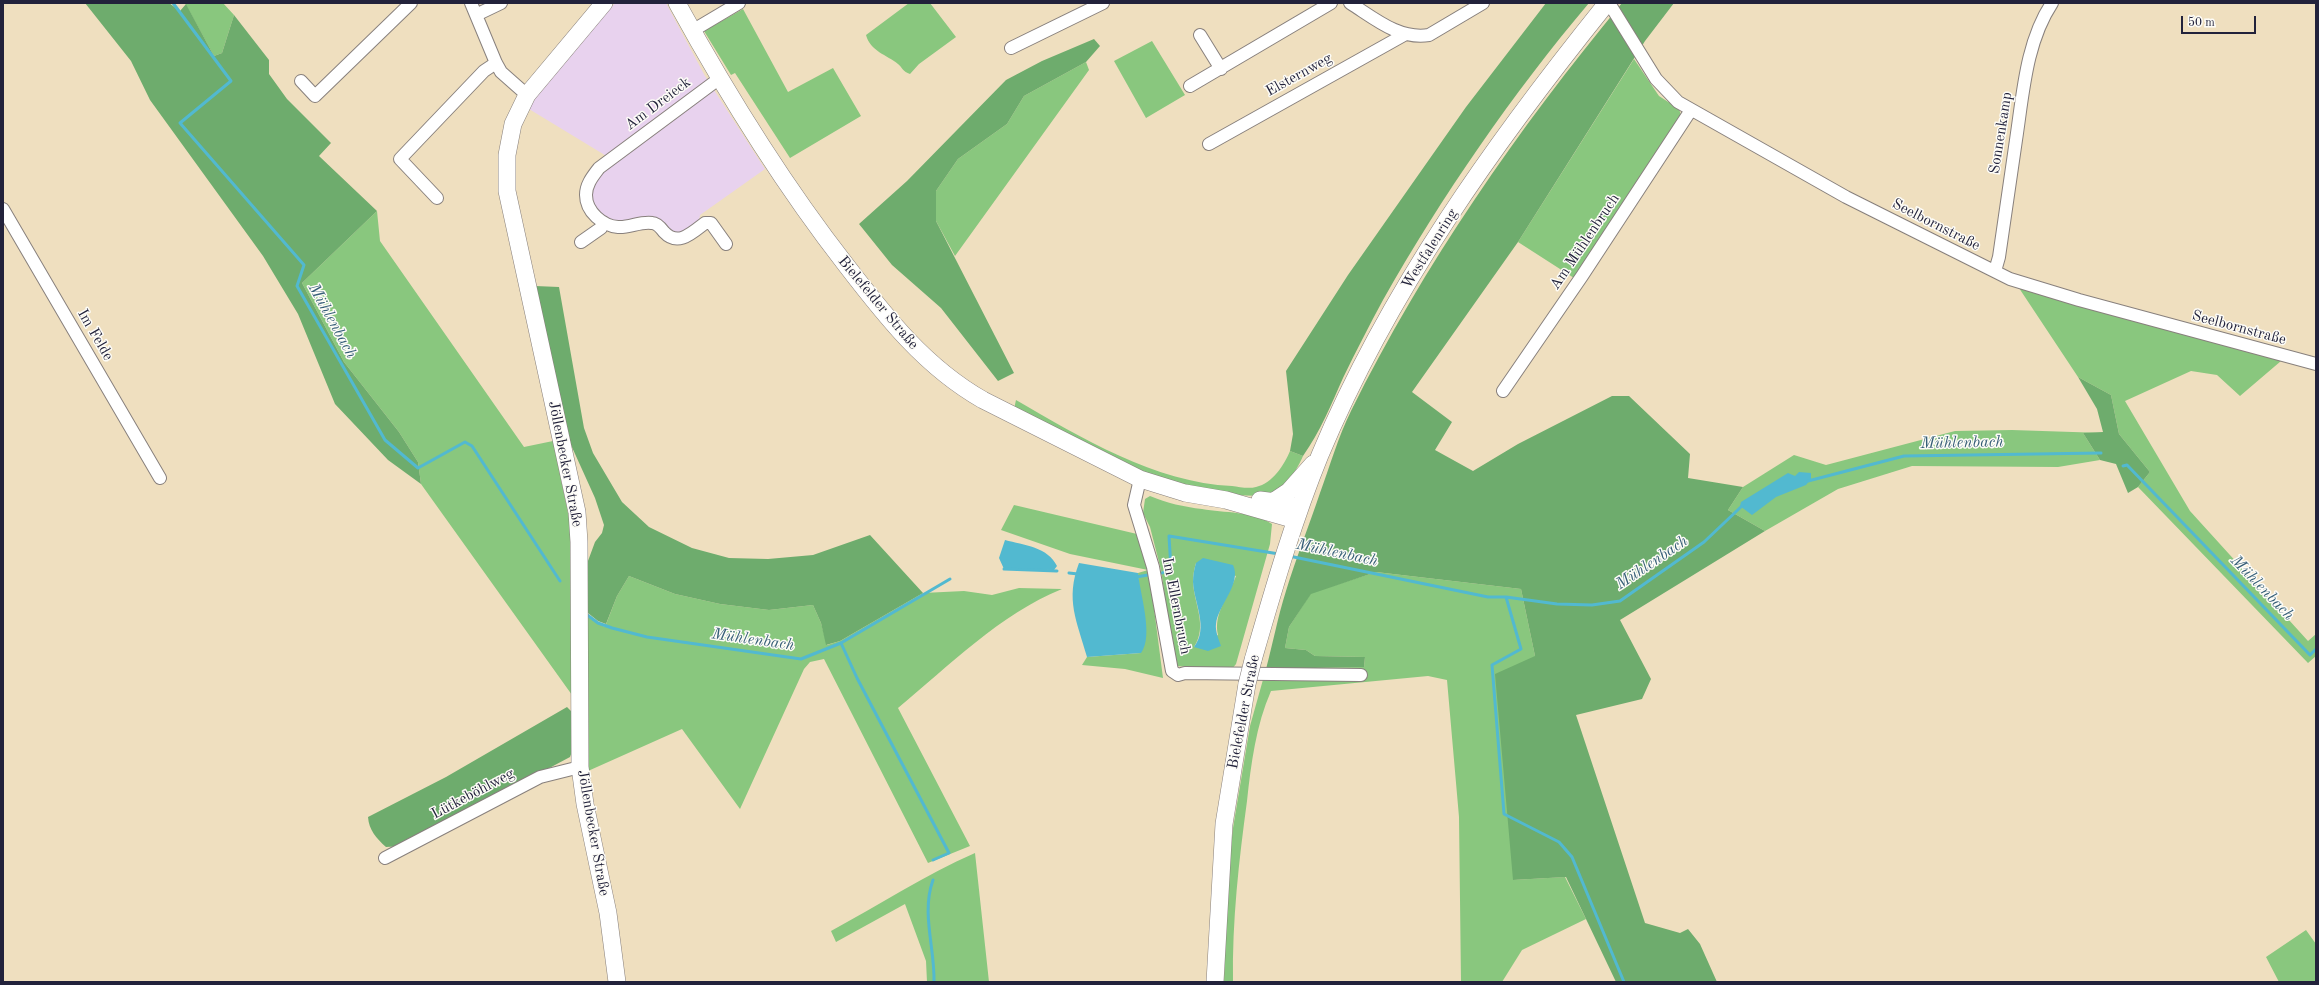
<!DOCTYPE html>
<meta charset="utf-8">
<style>
body{margin:0}
#map{position:relative;width:2319px;height:985px;overflow:hidden;background:#efdfbf;font-family:"Old Standard TT",serif}
canvas{display:block}
.frame{position:absolute;inset:0;border:4px solid #22223b;pointer-events:none}
.scale{position:absolute;left:2181px;top:16px;width:75px;height:18px;box-sizing:border-box;border:2px solid #22223b;border-top:0;padding-left:5px;font-size:12px;line-height:14px;white-space:nowrap;color:#22223b;-webkit-text-stroke:3px #fdfcf7;paint-order:stroke}
</style>
<div id="map">
<canvas width="2319" height="985"></canvas>
<div class="frame"></div>
<div class="scale">50 m</div>
</div>
<script>
const ctx = document.querySelector('canvas').getContext('2d');
ctx.lineJoin = 'round';
function paint(path, color) { ctx.fillStyle = color; ctx.fill(path, 'evenodd'); }
function stroke(path, color, width, dash) { ctx.strokeStyle = color; ctx.lineWidth = width; ctx.lineCap = dash ? 'butt' : 'round'; ctx.setLineDash(dash || []); ctx.stroke(path); }
function write(font, color, halo, rows, align = 'center') {
  ctx.font = font + ' "Old Standard TT",serif'; ctx.lineWidth = 3; ctx.setLineDash([]); ctx.textBaseline = 'middle'; ctx.strokeStyle = halo; ctx.fillStyle = color; for (const [text, x, y, turn = 0] of rows) {
    ctx.save(); ctx.translate(x, y); ctx.rotate((+turn || 0) * Math.PI / 180); ctx.textAlign = isNaN(turn) ? turn : align; if (halo) ctx.strokeText(text, 0, 0); ctx.fillText(text, 0, 0); ctx.restore();
  }
}
paint(new Path2D(`
 M615,3H666L705,76L765,169L700,215L699,221L681,234L675,235L664,224L613,222L600,213L591,200V190L608,157L529,109L535,99Z`), '#e8d2ee');
paint(new Path2D(`
 M185,3H223L234,15L222,53L214,56Z
 M909,3H930L956,37L919,64L910,74C903,72 902,67 898,64C887,55 870,51 866,35Z
 M743,9L788,92L833,68L861,116L790,158L735,73L731,75L704,31Z
 M1152,41L1185,95L1146,118L1114,61Z
 M1634,59L1659,96L1679,109L1681,115L1574,278L1518,242Z
 M1086,62L1089,70L955,256L936,221V191L958,159L1007,124L1024,96Z
 M377,211L380,241L524,447L553,441L571,527L572,695L421,484L418,462L399,432L344,362L302,283Z
 M2019,288L2281,361L2240,396L2217,375L2191,371L2125,401L2190,511L2308,641L2316,634V656L2308,663L2138,487L2150,472L2119,434L2111,395L2078,377Z
 M1016,400C1080,437 1156,483 1232,486C1239,487 1249,489 1256,487C1273,483 1284,465 1290,451L1303,456C1297,470 1284,492 1267,495C1254,497 1236,495 1222,493C1145,483 1082,444 1014,409Z
 M2012,430L2103,433H2083L2100,460L2058,467L1912,466L1838,489L1765,531L1728,510L1743,487L1794,455L1826,465L1955,431Z
 M1150,496C1167,503 1184,507 1202,509C1224,513 1253,511 1272,524L1270,544L1236,664L1232,669L1175,666L1161,570L1150,527L1143,513L1145,499ZM1196,563L1236,576C1229,595 1213,614 1218,635L1194,647C1208,626 1194,604 1193,582C1193,576 1194,569 1196,563Z
 M1014,505L1137,534L1149,570L1163,678L1125,669L1082,665L1087,657L1141,653L1138,573L1148,570L1070,554L1001,530Z
 M1376,572L1521,589L1535,656L1513,880L1565,877L1586,919L1522,950L1502,982H1461L1459,817L1447,680L1428,676L1271,691C1256,725 1251,764 1247,801C1239,860 1232,921 1233,982H1224L1226,893L1233,828L1250,726L1266,669L1364,667L1365,657L1315,656L1306,650L1285,648L1289,627L1311,593Z
 M629,576L675,594L720,604L769,610L813,605L821,623L827,645L840,641L923,593L964,591L992,595L1019,588L1062,589C1000,614 949,666 898,708L970,846L928,863L824,659L810,662L804,669L740,809L682,729L588,771V617L605,627L617,596Z
 M975,853L989,982H927L926,961L905,904L836,942L831,931C879,905 925,875 975,853Z
 M2306,930L2316,944V982H2279L2266,957Z`), '#89c77e');
paint(new Path2D(`
 M85,3H169L180,11L186,4L214,56L222,53L234,15L269,60V74L287,99L331,143L319,156L377,211L302,283L344,362L399,432L418,462L421,484L388,460L335,404L298,314L263,256L150,100L131,61Z
 M1546,3H1589C1512,94 1442,196 1383,300C1369,326 1356,351 1343,378C1331,405 1320,432 1303,456L1290,451L1293,434L1286,371L1348,275L1466,107Z
 M1622,3H1674L1645,41L1518,242L1412,392L1452,422L1435,450L1473,471L1518,444L1612,396H1629L1690,454L1688,478L1743,487L1728,510L1765,531L1620,620L1651,679L1642,699L1576,715L1645,923L1680,933L1688,929L1700,944L1717,982H1616L1566,877L1513,880L1495,674L1535,656L1521,589L1376,572L1311,594L1289,627L1285,648L1306,650L1315,656L1365,657L1364,667L1266,669C1273,643 1278,616 1286,591C1296,558 1309,526 1320,493C1330,466 1338,437 1351,411C1424,264 1518,129 1622,3Z
 M1094,39L1100,46L1086,62L1024,96L1007,124L958,159L936,191V221L1014,373L998,381L941,308L892,265L859,224L907,181L1006,80L1042,61Z
 M535,286L559,287L584,428L593,453L622,502L649,527L692,548L729,558L768,559L813,555L870,535L923,593L840,641L826,645L821,623L813,605L769,610L720,604L675,594L629,576L617,596L606,624L598,621L588,613L585,569L595,542L602,533L604,525L595,498L571,445Z
 M2078,377L2111,395L2119,434L2150,472L2138,487L2128,493L2116,464L2100,460L2083,433L2103,432L2097,409Z
 M567,707L573,713V749L570,757L403,846L386,847C376,838 369,830 368,817L446,777Z`), '#6eac6d');
paint(new Path2D(`
 M1799,472L1811,473V479L1806,485L1776,497L1752,515L1740,506L1741,502L1788,473L1795,476Z
 M1005,540C1024,545 1048,547 1057,566L1054,570L1004,569L999,558Z
 M1203,558L1233,565C1242,584 1218,605 1216,624C1215,631 1219,640 1221,646L1208,651L1194,647C1209,628 1194,603 1193,582C1193,576 1194,569 1196,563Z
 M1079,563L1138,573C1140,594 1154,636 1141,653L1087,657C1077,621 1065,600 1079,563Z`), '#52b9d0');
stroke(new Path2D(`
 M173,3L231,81L180,123L304,265L297,286L385,440L418,468L465,442L472,446L560,581
 M2123,466L2127,465L2310,655L2316,649
 M1808,481L1904,456L2101,453
 M1289,556L1488,597H1506L1557,604L1592,605L1620,601L1704,542L1743,505
 M1004,569L1057,571
 M1069,573L1078,574
 M1162,573L1171,569L1169,536L1279,554
 M1136,577L1148,575
 M1506,597L1521,649L1492,665L1504,814L1559,842L1572,857L1624,982
 M586,614L598,623L612,628L647,637L801,659L841,643L950,579
 M841,643L857,678L949,853L933,860
 M933,880C921,913 935,948 934,982`), '#52b9d0', 3);
const street = new Path2D(`
 M471,3L496,63L501,72L527,95
 M1350,3C1374,18 1399,40 1429,35L1483,3
 M1609,3L1656,79L1678,102L1846,197L2010,279L2079,300L2316,364
 M476,15L501,3
 M692,31L739,3
 M1200,35L1221,69
 M1011,48L1103,3
 M720,78L599,168C593,176 586,184 586,195C586,212 603,226 618,227C629,228 641,221 652,223C657,223 661,228 664,232C678,247 692,233 705,223H711L726,244
 M301,81L315,96L411,3
 M1190,86L1331,3
 M1209,144L1404,35
 M437,198L400,159L484,71L496,63
 M3,209L160,478
 M581,242L601,228L603,222
 M1995,271L1999,257C2005,218 2010,179 2016,140C2023,94 2026,42 2052,3
 M1503,391L1582,276L1691,110
 M1140,479L1134,505L1153,567L1172,671L1178,675L1185,673L1361,675
 M385,858L540,777L580,767`);
const secondary = new Path2D(`
 M604,3L527,95L513,124L507,155V191L577,512L579,542L580,767L585,804L608,913L617,982
 M677,3C727,94 782,183 846,265C886,317 925,367 983,400L1140,479L1185,493L1226,500L1296,520
 M1260,500L1284,503L1300,508
 M1274,501L1289,491L1313,464
 M1253,660C1273,591 1293,521 1320,455C1389,290 1495,142 1607,3
 M1215,982L1224,824L1247,684`);
stroke(street, '#88807d', 14);
stroke(secondary, '#88807d', 18);
stroke(street, '#fff', 12);
stroke(secondary, '#fff', 17);
const secondaryBridge = new Path2D(`
 M1247,684L1253,660`);
stroke(secondaryBridge, '#88807d', 18, []);
stroke(secondaryBridge, '#fff', 17);
write('15px', '#22223b', '#fdfcf7', [
 ["Elsternweg",1299,75,-29],
 ["Am Dreieck",658,104,-37],
 ["Sonnenkamp",2001,133,-81],
 ["Seelbornstraße",1936,225,27],
 ["Am Mühlenbruch",1585,242,-56],
 ["Westfalenring",1430,249,-58],
 ["Bielefelder Straße",878,303,50],
 ["Seelbornstraße",2239,328,15],
 ["Im Felde",95,335,60],
 ["Jöllenbecker Straße",565,464,79],
 ["Im Ellernbruch",1176,606,79],
 ["Bielefelder Straße",1244,712,-79],
 ["Lütkeböhlweg",473,794,-28],
 ["Jöllenbecker Straße",593,833,80]
]);
write('italic 16px', '#355e77', '#fdfcf7', [
 ["Mühlenbach",332,321,61],
 ["Mühlenbach",1962,443,-1],
 ["Mühlenbach",1337,553,12],
 ["Mühlenbach",1652,563,-34],
 ["Mühlenbach",2262,588,46],
 ["Mühlenbach",753,640,8]
]);
</script>
